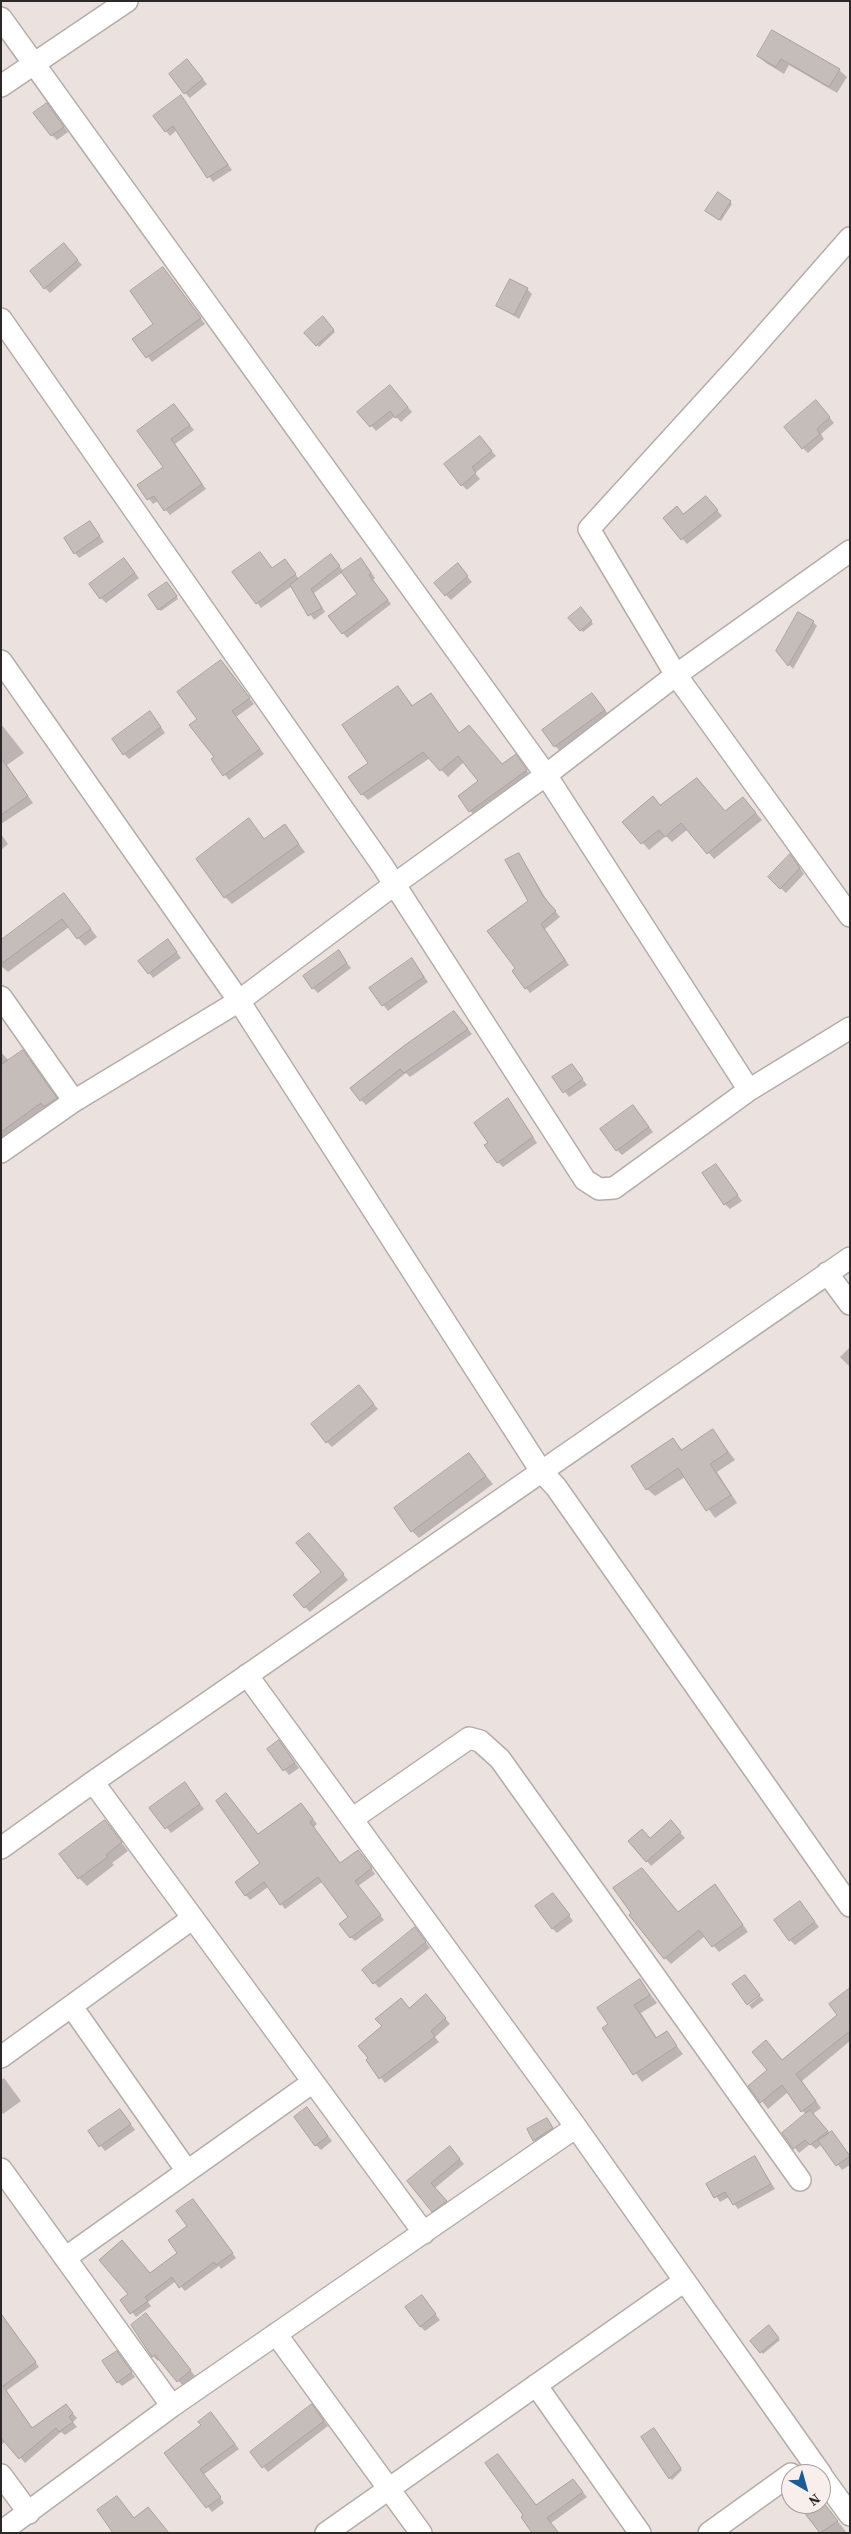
<!DOCTYPE html>
<style>
body{margin:0}
#map{position:relative;width:851px;height:2534px;overflow:hidden;background:#ebe2df;font-family:"Source Serif 4",serif}
canvas{display:block}
.frame{position:absolute;inset:0;border:2px solid #2c2827;pointer-events:none}
.north{position:absolute;left:781px;top:2464px;width:50px;height:50px;box-sizing:border-box;background:#f8efed;border:1px solid #a69f9e;border-radius:50%;rotate:142deg;font-size:14px;font-weight:700;line-height:20px;text-align:center;color:#2c2827}
.north::after{content:'';display:block;margin:auto;width:18px;height:22px;background:#1d5c92;clip-path:polygon(50% 0,100% 100%,50% 72%,0 100%)}
</style>
<div id="map">
<canvas width="851" height="2534"></canvas>
<div class="frame"></div>
<div class="north">N</div>
</div>
<script>
const ctx = document.querySelector('canvas').getContext('2d');
ctx.lineJoin = 'round';
function paint(path, color) { ctx.fillStyle = color; ctx.fill(path, 'evenodd'); }
function stroke(path, color, width, dash) { ctx.strokeStyle = color; ctx.lineWidth = width; ctx.lineCap = dash ? 'butt' : 'round'; ctx.setLineDash(dash || []); ctx.stroke(path); }
paint(new Path2D(`
 M773,31L839,70L847,77L837,93L789,65L784,74L766,63L758,56Z
 M192,66L207,84L190,98L185,93Z
 M185,101L232,170L213,182L177,130L170,136L166,131Z
 M51,109L68,132L57,140L52,135Z
 M730,202L732,204L721,221L709,213Z
 M68,249L82,265L50,293L45,288Z
 M168,274L205,324L152,362L134,339L155,324Z
 M527,289L532,294L519,319L498,306Z
 M323,318L335,332L319,347L306,333Z
 M395,391L412,412L401,422L395,416L376,431L359,412Z
 M174,405L194,430L175,444L206,489L170,515L158,501L153,504L139,486L165,467Z
 M821,407L834,423L821,434L824,439L808,453L803,448Z
 M484,442L496,456L475,473L480,479L467,490L462,485Z
 M711,503L722,516L687,544L664,518L684,516Z
 M90,522L104,542L79,558L75,553Z
 M260,553L273,569L289,566L299,579L331,555L344,572L365,564L375,578L373,580L391,604L347,638L330,616L359,594L343,572L314,593L325,612L314,620L292,586L261,608L257,603Z
 M129,565L139,578L106,603L101,598Z
 M462,570L472,582L451,600L446,595Z
 M169,585L178,599L161,611L159,609Z
 M581,609L593,624L583,632L570,618Z
 M813,622L817,626L793,669L777,651Z
 M226,666L254,704L236,717L264,754L229,780L213,759L215,757L199,720Z
 M398,687L414,707L431,695L460,734L503,765L515,756L532,777L477,817L470,811L480,781L464,762L448,777L430,758L368,800L362,794L370,763Z
 M592,694L609,715L560,751L555,746Z
 M155,718L165,733L129,759L124,754Z
 M1,724L24,753L7,765L33,803L1,824Z
 M749,805L762,820L714,859L688,829L672,842L666,836L649,850L624,822L661,806L726,813Z
 M249,820L265,840L285,826L305,852L232,904L225,897Z
 M1,834L8,844L1,850Z
 M519,854L548,902L560,917L545,929L569,965L530,993L526,988L517,969L530,901Z
 M795,861L804,874L786,893L769,877Z
 M64,895L97,937L85,946L69,927L8,972L1,966V941Z
 M168,940L181,958L153,978L149,973Z
 M338,952L351,968L318,993L313,988Z
 M416,965L428,982L388,1011L371,989Z
 M454,1012L472,1034L410,1077L406,1073L366,1105L361,1100Z
 M23,1051L62,1104L1,1142V1052L9,1061Z
 M572,1065L587,1085L569,1097L554,1078Z
 M512,1105L537,1143L503,1167L498,1162L489,1143Z
 M633,1106L653,1132L622,1155L617,1150Z
 M716,1165L742,1201L730,1209L725,1204Z
 M850,1347V1367L840,1357Z
 M359,1387L378,1409L332,1447L327,1442Z
 M713,1431L735,1460L717,1472L737,1503L715,1518L685,1477L655,1496L647,1489L673,1439L683,1451Z
 M468,1454L493,1484L419,1538L412,1531Z
 M314,1539L348,1580L310,1612L305,1607L322,1572Z
 M279,1741L299,1768L289,1775L268,1749Z
 M189,1789L204,1809L171,1833L151,1808Z
 M301,1804L317,1824L314,1827L341,1864L363,1856L375,1874L358,1886L384,1920L355,1941L351,1937L349,1918L322,1882L285,1909L268,1887L250,1900L246,1895L262,1864L258,1835Z
 M105,1821L128,1851L112,1863L114,1865L87,1886L79,1878Z
 M675,1827L685,1838L651,1866L630,1841L650,1840Z
 M715,1885L748,1932L719,1952L705,1936L671,1964L665,1958L678,1913Z
 M557,1899L573,1921L557,1933L552,1928Z
 M800,1903L819,1927L795,1945L790,1940Z
 M419,1933L430,1948L379,1988L363,1970Z
 M640,1981L657,2003L641,2013L657,2038L666,2032L683,2054L642,2082L603,2028L610,2024Z
 M850,1989V2041L802,2081L821,2108L813,2114L850,2156V2165L842,2170L822,2144L816,2149L810,2144L799,2153L784,2133L806,2115L788,2092L768,2109L750,2086L839,2015Z
 M426,1995L450,2024L435,2037L439,2042L385,2083L367,2060L410,2009Z
 M760,1996L764,2000L752,2009L749,2005Z
 M4,2078L21,2101L3,2114L1,2112V2080Z
 M307,2109L332,2141L321,2150L316,2145Z
 M124,2115L135,2130L105,2151L90,2132Z
 M549,2122L554,2130L536,2143L528,2130Z
 M454,2152L464,2164L435,2188L450,2207L437,2216L409,2181Z
 M755,2158L775,2189L738,2209L729,2197L720,2202L708,2184Z
 M197,2205L236,2258L221,2269L219,2266L185,2291L176,2281L148,2302L151,2306L136,2317L122,2300L150,2274L179,2254Z
 M426,2302L440,2320L425,2331L420,2326Z
 M1,2313L39,2367L6,2391L33,2429L70,2410L77,2418L73,2422L77,2427L65,2435L61,2432L25,2463L6,2441L1,2445Z
 M151,2320L195,2376L183,2386L160,2359L158,2361L153,2356Z
 M769,2327L780,2340L763,2354L752,2341Z
 M121,2357L135,2377L122,2386L118,2382Z
 M317,2411L328,2426L268,2472L251,2452Z
 M211,2414L239,2449L203,2475L224,2503L212,2512L166,2453L203,2426Z
 M654,2429L682,2470L672,2480L670,2478Z
 M498,2455L537,2506L573,2480L587,2497L551,2523L525,2515Z
 M828,2509L847,2533H821L808,2515Z`), '#0003');
const building = new Path2D(`
 M772,30L840,69L829,87L781,59L776,67L757,56Z
 M187,59L203,79L184,94L169,74Z
 M181,95L228,165L207,178L173,126L165,132L153,116Z
 M47,103L64,127L51,136L33,113Z
 M718,192L731,201L719,220L705,211Z
 M64,243L78,260L44,289L30,271Z
 M163,267L201,318L146,358L132,339L153,324L130,291Z
 M510,279L528,288L514,315L496,306Z
 M323,316L334,330L316,346L304,333Z
 M390,385L408,407L395,418L390,411L370,427L357,412Z
 M816,400L830,417L817,429L820,434L802,449L784,427Z
 M174,404L190,425L171,439L202,484L164,511L154,496L147,500L137,485L163,467L137,431Z
 M480,436L492,451L472,467L476,473L461,486L444,464Z
 M706,496L718,510L681,540L663,518L677,506L683,514Z
 M90,521L100,536L74,554L64,538Z
 M260,552L272,568L285,559L296,574L256,604L232,572Z
 M331,554L340,566L311,589L322,608L308,616L290,585Z
 M124,558L135,573L100,599L89,584Z
 M361,558L371,573L369,575L388,600L342,634L328,616L357,594L341,572Z
 M458,563L468,576L445,596L434,583Z
 M167,582L177,596L158,610L148,595Z
 M581,607L592,621L580,631L568,618Z
 M798,612L814,621L788,666L776,651Z
 M221,660L250,698L232,711L260,749L223,776L211,759L214,757L189,725L197,719L177,692Z
 M398,686L412,706L431,693L459,733L469,725L502,764L516,754L527,770L469,812L458,796L478,781L458,756L440,771L423,752L361,795L348,777L368,763L342,725Z
 M592,693L605,710L554,747L542,730Z
 M150,711L161,727L123,755L112,739Z
 M1,758L28,796L1,815Z
 M697,778L725,811L743,797L756,813L707,854L681,823L665,837L659,830L641,844L622,822L653,796L660,805Z
 M249,818L264,839L285,824L299,844L224,898L196,859Z
 M519,853L543,896L556,911L541,924L565,960L525,989L512,971L515,968L487,931L528,901L505,860Z
 M790,854L800,868L780,889L768,877Z
 M64,893L91,929L77,939L62,919L1,964V940Z
 M168,939L177,952L148,974L138,961Z
 M339,950L347,963L312,989L303,976Z
 M412,958L424,977L382,1006L369,988Z
 M454,1011L468,1029L404,1073L400,1069L360,1101L350,1088L405,1045Z
 M23,1050L57,1098L44,1107L41,1103L1,1132V1065Z
 M572,1064L583,1079L563,1093L552,1077Z
 M508,1098L533,1137L497,1163L484,1145L488,1143L474,1123Z
 M633,1105L649,1127L616,1151L600,1129Z
 M716,1164L738,1195L724,1205L702,1173Z
 M359,1385L374,1404L326,1443L311,1424Z
 M713,1429L728,1452L710,1464L731,1495L706,1511L678,1468L646,1490L631,1466L673,1438L681,1450Z
 M469,1453L486,1476L411,1532L394,1508Z
 M309,1533L344,1574L304,1608L293,1595L321,1572L296,1543Z
 M279,1740L295,1763L283,1771L267,1749Z
 M185,1782L200,1804L165,1829L149,1808Z
 M226,1793L258,1834L301,1803L313,1819L310,1822L340,1863L358,1850L372,1868L355,1881L381,1915L350,1938L339,1924L348,1917L318,1877L280,1905L264,1882L245,1896L235,1882L260,1863L216,1801Z
 M105,1820L122,1842L106,1855L108,1857L78,1879L59,1854Z
 M671,1820L681,1832L646,1862L628,1841L642,1829L650,1838Z
 M642,1868L678,1912L715,1884L743,1925L712,1947L699,1930L664,1959L629,1915L631,1913L613,1888Z
 M553,1893L570,1915L552,1929L535,1906Z
 M800,1901L815,1922L789,1941L774,1920Z
 M415,1927L426,1942L373,1984L362,1970Z
 M745,1975L760,1995L747,2005L732,1984Z
 M640,1979L650,1995L634,2005L656,2038L667,2031L677,2046L633,2075L602,2028L608,2024L597,2008Z
 M850,1988V2031L796,2074L816,2101L801,2112L782,2085L760,2103L748,2086L767,2070L752,2052L766,2040L782,2060L837,2015L829,2004Z
 M426,1994L446,2018L431,2031L435,2037L379,2079L366,2060L368,2058L358,2046L382,2026L375,2019L401,1998L409,2008Z
 M307,2107L328,2136L315,2146L294,2117Z
 M120,2109L131,2124L99,2147L88,2131Z
 M810,2110L828,2131L810,2145L805,2140L793,2149L782,2133Z
 M547,2118L553,2128L533,2141L527,2129Z
 M832,2131L850,2156L836,2166L818,2141Z
 M450,2146L460,2159L431,2183L447,2201L432,2212L407,2181Z
 M755,2156L771,2184L733,2205L725,2192L714,2198L706,2184Z
 M193,2199L233,2253L216,2265L214,2262L179,2288L172,2277L145,2297L148,2301L130,2314L120,2300L128,2294L99,2260L122,2240L150,2273L177,2253L168,2240L187,2226L176,2211Z
 M422,2295L436,2314L420,2327L405,2307Z
 M146,2313L191,2370L177,2382L155,2355L152,2357L131,2325Z
 M1,2314L36,2362L3,2386L32,2428L66,2404L73,2413L69,2417L73,2422L59,2432L56,2428L19,2459L1,2438Z
 M769,2325L779,2338L760,2353L750,2341Z
 M117,2351L132,2372L117,2383L102,2361Z
 M312,2404L324,2421L262,2468L250,2452Z
 M211,2412L235,2444L200,2469L221,2497L206,2508L164,2453L201,2425L198,2422Z
 M654,2428L681,2468L669,2479L641,2437Z
 M498,2454L536,2505L573,2479L583,2492L547,2518L559,2533H532L521,2517L523,2515L485,2463Z
 M117,2496L134,2518L148,2507L169,2533H113L97,2510Z
 M823,2502L838,2521L820,2533L806,2515Z`);
paint(building, '#c5bdba');
stroke(building, '#aaa19f', 1);
const minor = new Path2D(`
 M1,18L546,775L749,1090
 M1,86L127,1
 M1,319L382,865L585,1180L599,1189L614,1188L749,1090L850,1028
 M850,551L676,675L850,916
 M1,661L239,1001L541,1471L556,1487L850,1906
 M1,997L74,1101
 M1,1152L74,1101L239,1001L395,884L546,775L676,675L589,529L742,361L850,238
 M827,1273L850,1304
 M247,1675L576,2127L821,2474
 M93,1782L424,2233
 M352,1819L469,1738L480,1741L500,1759L800,2180
 M1,1848L93,1782L850,1258
 M72,2007L187,2171
 M1,2057L193,1918
 M1,2169L172,2406
 M65,2258L313,2082
 M276,2334L421,2533
 M536,2385L640,2533
 M1,2475L29,2513
 M821,2475L850,2515
 M1,2532L172,2406L576,2127
 M326,2533L683,2282
 M709,2533L791,2474`);
stroke(minor, '#b4aca9', 24);
stroke(minor, '#fff', 21);
</script>
